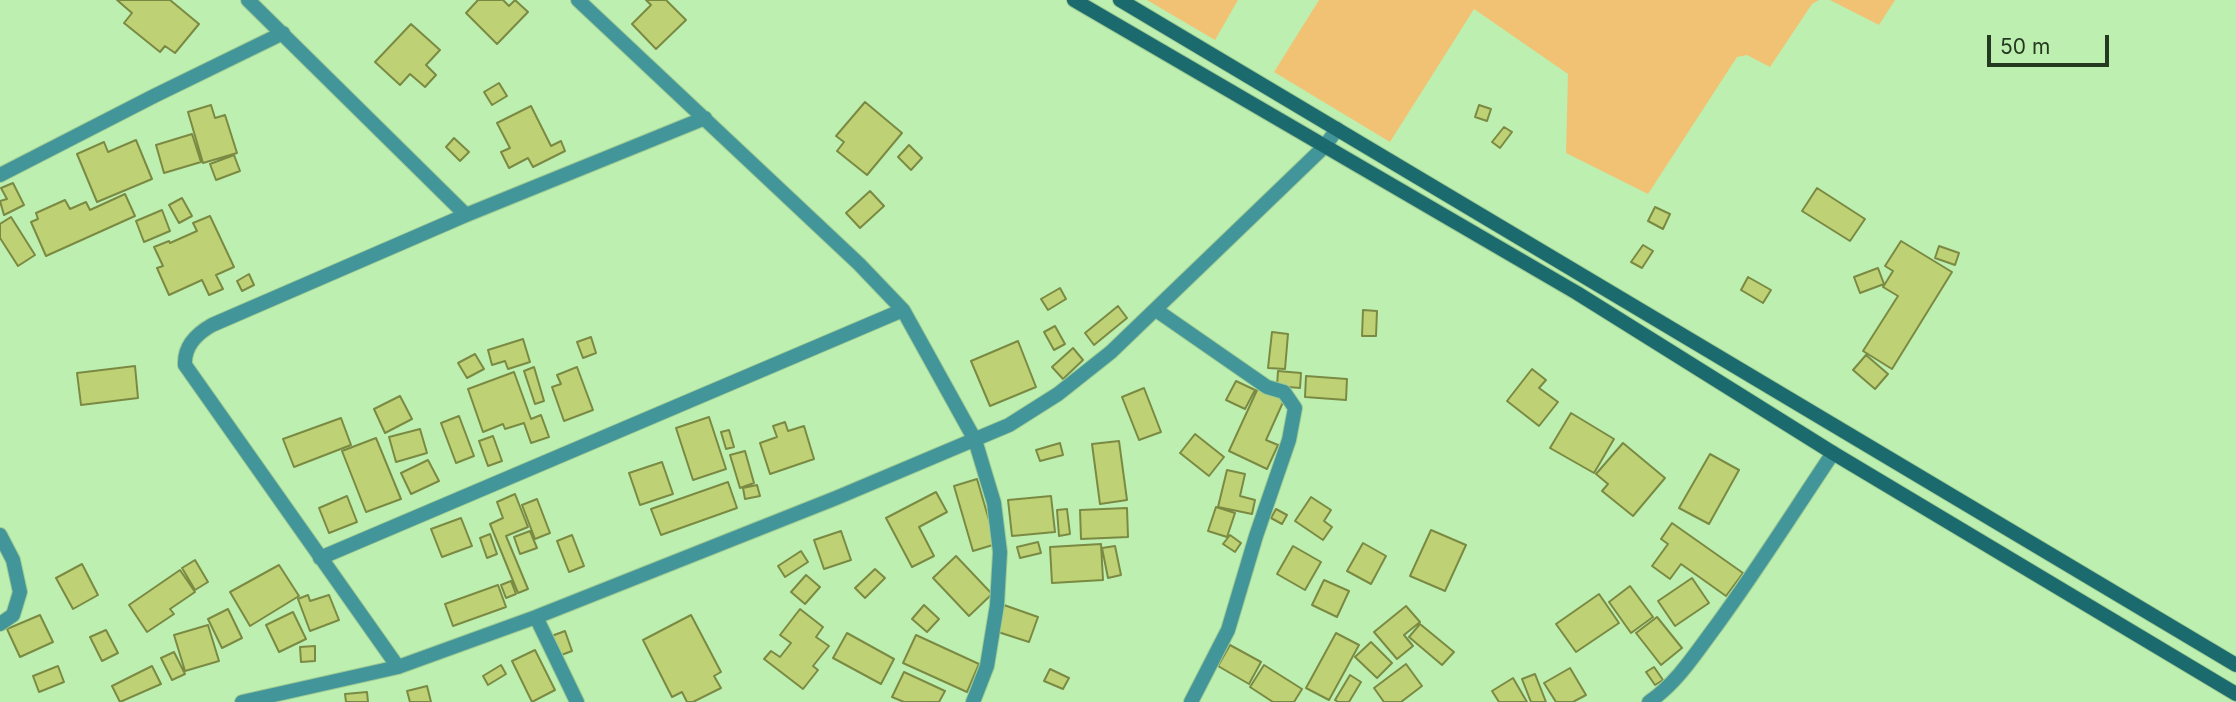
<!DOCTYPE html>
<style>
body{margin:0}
#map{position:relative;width:2236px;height:702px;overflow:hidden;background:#bdefb0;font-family:Inter,sans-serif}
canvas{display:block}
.scale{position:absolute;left:1987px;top:35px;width:122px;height:32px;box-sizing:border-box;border:4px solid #253920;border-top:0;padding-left:9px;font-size:21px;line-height:24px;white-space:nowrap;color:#253920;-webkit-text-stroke:5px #bdefb0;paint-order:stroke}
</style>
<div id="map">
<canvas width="2236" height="702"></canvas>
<div class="scale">50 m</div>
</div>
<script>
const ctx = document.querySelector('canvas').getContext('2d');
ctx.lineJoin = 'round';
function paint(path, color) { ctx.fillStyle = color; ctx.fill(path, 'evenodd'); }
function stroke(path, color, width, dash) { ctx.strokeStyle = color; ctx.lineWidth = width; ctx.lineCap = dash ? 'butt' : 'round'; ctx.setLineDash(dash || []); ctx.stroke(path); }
paint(new Path2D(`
 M1147,0H1238L1215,40Z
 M1319,0H1819L1812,4L1770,67L1747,55L1737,57L1648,194L1566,153L1568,74L1474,9L1390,142L1274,72Z
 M1830,0H1895L1879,25Z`), '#f1c274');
const building = new Path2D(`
 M117,0H170L199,24L175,53L165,46L160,52L124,23L132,13Z
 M478,0H503L509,6L515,0L528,12L497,44L466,13Z
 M646,0H666L686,20L656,49L632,24L651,5Z
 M411,24L440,50L426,65L436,75L425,87L410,74L400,85L375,62Z
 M499,83L507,96L492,105L484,92Z
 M865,102L902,133L867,175L837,151L844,142L836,136Z
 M211,105L215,118L225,115L237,153L203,163L188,112Z
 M1479,105L1491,109L1487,121L1475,117Z
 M531,106L551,146L561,141L565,151L533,167L528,158L509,168L501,152L510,148L497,123Z
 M1504,127L1512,132L1500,148L1492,142Z
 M192,134L201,162L164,173L156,145Z
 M454,138L469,152L460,161L446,147Z
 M136,140L152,179L97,202L77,154L104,142L108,152Z
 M909,145L922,158L911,170L898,157Z
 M234,155L240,171L216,180L210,164Z
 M13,183L24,205L4,215L0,201L7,199L1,188Z
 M1817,188L1865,219L1850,241L1802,211Z
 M870,191L884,206L860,228L846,213Z
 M125,194L135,216L46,256L31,222L38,219L36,213L65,200L70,209L86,202L90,210Z
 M182,198L192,216L179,223L169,205Z
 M1655,207L1670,214L1663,229L1648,221Z
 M162,210L170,231L144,242L136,221Z
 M210,216L234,267L216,275L223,289L209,295L202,280L169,295L157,268L163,266L154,247L169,241L170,243L197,231L193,223Z
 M11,217L35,255L18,266L0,238V224Z
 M1901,241L1952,272L1892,369L1863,351L1898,296L1883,287L1893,271L1885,266Z
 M1643,245L1653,251L1642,268L1631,262Z
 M1939,246L1959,253L1955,265L1935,258Z
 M1878,268L1884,284L1860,293L1854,277Z
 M249,274L254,285L242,291L237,281Z
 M1748,277L1771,290L1763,303L1741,290Z
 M1060,288L1066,299L1048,310L1041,299Z
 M1118,306L1127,318L1094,345L1085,333Z
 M1363,310L1377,311L1376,336H1362Z
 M1055,326L1065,344L1054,350L1044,332Z
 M1272,332L1288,334L1285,369L1268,368Z
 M591,337L596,353L583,358L577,342Z
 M523,339L530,362L508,369L505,361L492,365L488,350Z
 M1018,341L1036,387L990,406L971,361Z
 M1073,348L1083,360L1063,379L1052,367Z
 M475,354L484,369L467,378L458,363Z
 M1866,355L1888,374L1875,389L1853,370Z
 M135,366L138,398L81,405L77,373Z
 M534,367L544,401L535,404L524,371Z
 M577,367L593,410L564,421L552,387L561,384L557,375Z
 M1532,369L1546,380L1539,388L1558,402L1539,426L1507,401Z
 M1278,371L1301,373L1300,388L1277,386Z
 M514,372L531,419L541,415L549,437L531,443L524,423L505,429L503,424L483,432L468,389Z
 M1306,376L1347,379L1346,400L1305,397Z
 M1236,381L1255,390L1245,409L1226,400Z
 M1144,388L1161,432L1139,440L1122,397Z
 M1258,388L1284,400L1266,440L1278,445L1267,469L1229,451Z
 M400,396L412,419L385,433L374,409Z
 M1571,413L1614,439L1594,473L1550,448Z
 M459,416L474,456L456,463L441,423Z
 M709,417L726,469L693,480L676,428Z
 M341,418L351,445L294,467L283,439Z
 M785,422L788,431L804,426L814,459L770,474L760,443L777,437L773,426Z
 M420,429L427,453L396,462L389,437Z
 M729,430L734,447L726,449L721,432Z
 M1195,434L1224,457L1209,476L1180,453Z
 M493,436L502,461L488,466L479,441Z
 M376,438L401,499L366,512L342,451Z
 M1119,441L1127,500L1100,504L1092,444Z
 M1060,443L1063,455L1040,461L1036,450Z
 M1623,443L1665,478L1633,516L1602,491L1608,484L1596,474Z
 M745,451L754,483L740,488L730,455Z
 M1710,454L1739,470L1709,524L1679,508Z
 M428,460L439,481L411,494L401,473Z
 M662,462L673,494L640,505L629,473Z
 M1227,470L1245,474L1240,496L1255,500L1252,514L1218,507Z
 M977,479L996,544L973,551L954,486Z
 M728,482L737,508L661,535L651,509Z
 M757,485L760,496L745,499L743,488Z
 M936,492L947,512L919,527L934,556L912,567L886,518Z
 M515,494L528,527L506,536L528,589L518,593L490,524L503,518L497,502Z
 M347,496L357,522L329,533L319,508Z
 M1051,496L1055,532L1012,536L1008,500Z
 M1311,497L1331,510L1324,521L1332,527L1323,540L1295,521Z
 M537,499L550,533L535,539L522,505Z
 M1216,507L1235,513L1227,537L1208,531Z
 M1127,508L1128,537L1081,539L1080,510Z
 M1067,509L1070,534L1059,536L1057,510Z
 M1276,509L1287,515L1282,524L1271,518Z
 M461,518L472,546L442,557L431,529Z
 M1672,523L1743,573L1726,596L1681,564L1670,579L1652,566L1668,544L1661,539Z
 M1431,530L1466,545L1445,591L1410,576Z
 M530,531L537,548L520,554L514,537Z
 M841,531L851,560L824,569L814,540Z
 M490,534L497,554L487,558L480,538Z
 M572,535L584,566L569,572L557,541Z
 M1230,535L1241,543L1235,552L1223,544Z
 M1038,542L1041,553L1020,558L1017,547Z
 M1363,543L1386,556L1371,584L1347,571Z
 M1101,544L1103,580L1052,583L1050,547Z
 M1115,546L1121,575L1108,578L1102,548Z
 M1293,546L1321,562L1305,590L1277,574Z
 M801,551L808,562L785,577L778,566Z
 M956,556L992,594L969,616L933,578Z
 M195,560L208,582L195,590L182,568Z
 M82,564L98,595L73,609L56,578Z
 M279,565L299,596L250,626L230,592Z
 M875,569L885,578L865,598L855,588Z
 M180,570L195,592L170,609L174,614L147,632L129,605Z
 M806,575L820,587L805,604L791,592Z
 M1692,578L1709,603L1675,626L1658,601Z
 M1324,580L1349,591L1337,617L1312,605Z
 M511,581L516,594L506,598L501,585Z
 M498,585L506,607L453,626L445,604Z
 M1630,586L1653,617L1631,633L1609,602Z
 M1599,594L1619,623L1576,652L1556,624Z
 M308,595L310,601L329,595L339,620L310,631L298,599Z
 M924,605L939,619L927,632L912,619Z
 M1004,605L1038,617L1029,642L995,631Z
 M1406,606L1420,622L1404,635L1413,646L1397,659L1374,632Z
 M228,609L242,638L222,648L208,619Z
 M800,609L823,627L816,637L829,646L813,666L818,670L803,689L764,659L771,651L780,657L791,643L780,635Z
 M293,612L306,639L279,652L266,625Z
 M40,615L53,642L20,657L7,629Z
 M691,615L721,672L714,676L721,688L693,702H687L682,692L672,697L643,640Z
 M1657,617L1682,648L1661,665L1636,633Z
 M1420,624L1454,652L1442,665L1409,637Z
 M208,625L219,661L185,671L174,635Z
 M106,630L118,653L102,661L90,637Z
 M565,631L572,651L556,657L549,637Z
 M847,633L894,659L881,684L833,658Z
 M1336,633L1359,645L1329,700L1306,688Z
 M916,635L979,664L967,692L903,663Z
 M1371,642L1392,663L1377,678L1355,657Z
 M1230,645L1261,662L1249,684L1218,666Z
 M315,646V661L301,662L300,647Z
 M535,650L555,690L532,702L512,661Z
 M174,652L185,674L172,680L161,658Z
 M1406,664L1422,686L1401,702H1384L1374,688Z
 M501,665L506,674L488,685L483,676Z
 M1264,665L1302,689L1294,702H1273L1250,687Z
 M58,666L64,682L39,692L33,676Z
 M152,666L161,684L120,702L112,686Z
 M1654,667L1663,680L1655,685L1646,672Z
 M1570,668L1586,695L1573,702H1556L1544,683Z
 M1050,669L1069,678L1063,689L1044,681Z
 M904,672L945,691L939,702H904L892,697Z
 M1535,674L1546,702H1531L1522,679Z
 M1350,675L1361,682L1349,702H1338L1335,700Z
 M1513,678L1527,702H1499L1492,691Z
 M427,686L431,702H410L407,691Z
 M367,692L368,702H346L345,694Z`);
paint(building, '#bed275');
stroke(building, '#7b8a43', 2);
const minor = new Path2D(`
 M248,0L466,215
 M578,0L859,264L903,310L975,440L994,503L1000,552L997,605L987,666L973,702
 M0,175L154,96L283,33
 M1156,310L1267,387L1284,392L1295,408L1289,440L1256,536L1228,630L1191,702
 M0,535L13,560L20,592L13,615L0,624
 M320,558L903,310
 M536,617L577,702
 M398,667L185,365C184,347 196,334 212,325L466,215L705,118
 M242,702L398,667L536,617L836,498L1009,425L1058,394L1111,352L1325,146L1337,129
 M1649,702C1677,683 1695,654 1716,626C1757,570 1794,511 1833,453`);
const secondary = new Path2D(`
 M1074,0L1577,293L1833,453L2236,694
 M1120,0L2236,665`);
stroke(minor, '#9fcb93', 16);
stroke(secondary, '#9fcb93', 16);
stroke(minor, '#42969a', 14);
stroke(secondary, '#1b6b6e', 14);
</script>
